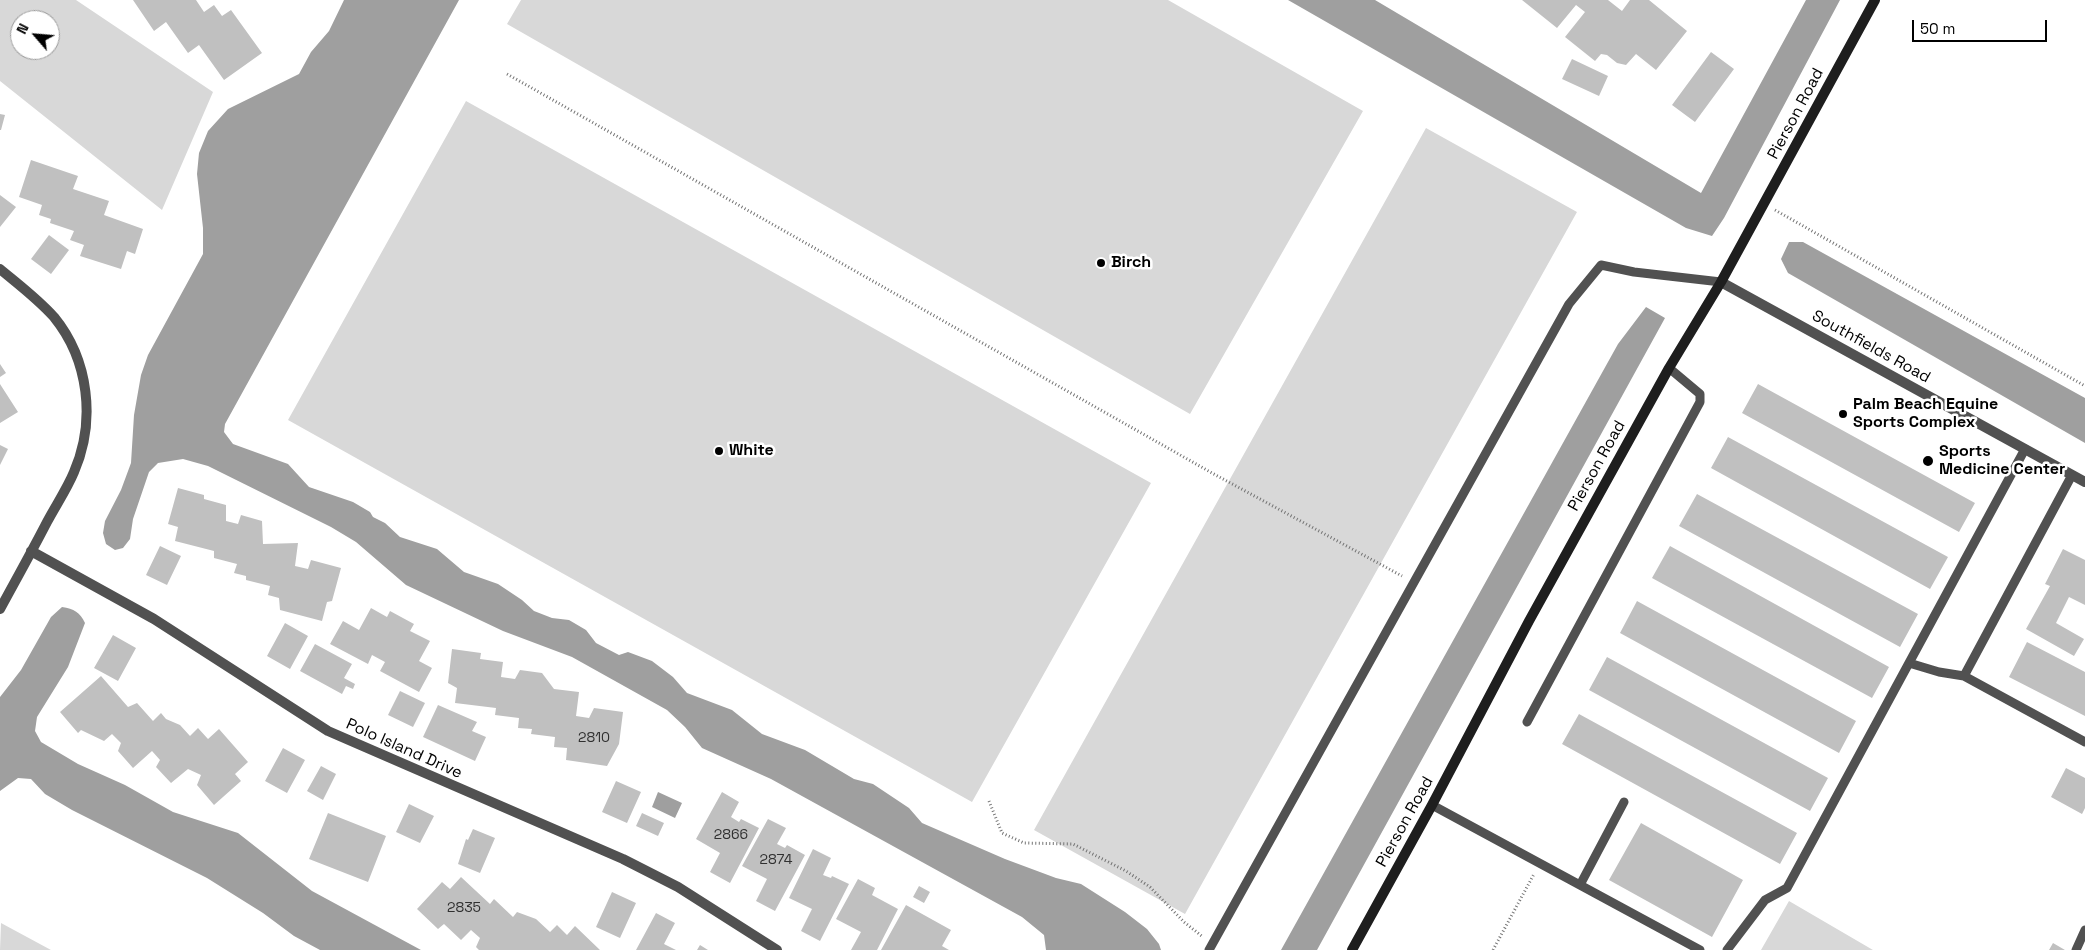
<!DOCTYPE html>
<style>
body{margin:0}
#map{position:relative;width:2085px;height:950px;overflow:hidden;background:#fff;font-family:"Space Grotesk",sans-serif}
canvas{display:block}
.north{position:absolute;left:10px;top:10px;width:50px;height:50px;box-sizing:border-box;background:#fff;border:1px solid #999;border-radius:50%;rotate:297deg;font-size:14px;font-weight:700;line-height:20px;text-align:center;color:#000}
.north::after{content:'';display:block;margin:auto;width:18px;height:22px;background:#000;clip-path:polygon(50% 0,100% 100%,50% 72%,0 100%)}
.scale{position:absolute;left:1912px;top:20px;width:135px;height:22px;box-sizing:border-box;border:2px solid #000;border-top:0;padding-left:6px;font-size:15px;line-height:18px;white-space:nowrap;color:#000;-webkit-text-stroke:4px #fff;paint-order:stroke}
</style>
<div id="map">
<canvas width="2085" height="950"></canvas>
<div class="north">N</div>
<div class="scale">50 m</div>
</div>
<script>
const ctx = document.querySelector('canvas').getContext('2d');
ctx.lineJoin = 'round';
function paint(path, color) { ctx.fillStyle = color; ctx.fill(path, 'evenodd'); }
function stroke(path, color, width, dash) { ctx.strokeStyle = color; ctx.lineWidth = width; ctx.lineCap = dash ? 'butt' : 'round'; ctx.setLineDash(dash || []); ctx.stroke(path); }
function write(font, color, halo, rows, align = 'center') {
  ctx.font = font + ' "Space Grotesk",sans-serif'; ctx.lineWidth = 5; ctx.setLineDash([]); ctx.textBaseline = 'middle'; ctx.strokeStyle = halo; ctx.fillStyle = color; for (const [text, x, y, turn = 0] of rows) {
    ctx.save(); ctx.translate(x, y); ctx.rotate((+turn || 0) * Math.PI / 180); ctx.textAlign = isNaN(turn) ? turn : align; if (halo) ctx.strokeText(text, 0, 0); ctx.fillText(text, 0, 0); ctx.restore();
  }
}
paint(new Path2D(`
 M0,0H76L213,92L162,210L0,81ZM20,20H50V50H20Z
 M521,0H1168L1363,111L1190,414L507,24Z
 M466,101L1151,483L972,802L288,420Z
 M1426,128L1577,212L1185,914L1034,830Z
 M1789,901L1873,950H1761Z
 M1,923L51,950H0Z`), '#d8d8d8');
paint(new Path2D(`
 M344,0H459L225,424L224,432L233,444L288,464L309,487L353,502L370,512L373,517L385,523L400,537L437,549L464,572L498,584L522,600L534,611L552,618L569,620L586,630L596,643L619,655L628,652L652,661L673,677L687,693L732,710L762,734L805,750L854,779L873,784L909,808L922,823L1005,859L1056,878L1081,884L1125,912L1147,929L1159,944L1161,950H1046L1044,935L1022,917L771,779L702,748L685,727L667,710L572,657L503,631L406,585L356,542L331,527L208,466L183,459L158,463L149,472L133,519L130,539L123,548L115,550L106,544L103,533L105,521L121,490L131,463L134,415L141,375L148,355L203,254V228L197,174L199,153L208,131L228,109L299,74L311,52L329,31Z
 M1288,0H1375L1701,193L1806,0H1840L1724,218L1712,236L1686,228Z
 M1789,242H1803L2085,398V443L1788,273L1781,259Z
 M1646,307L1665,318L1317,950H1281L1618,344Z
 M62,607C74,609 80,612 85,623L68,667L37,717L35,731L41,742L78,764L125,785L173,812L238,833L312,891L421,950H320L294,936L263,913L207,878L72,810L45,794L31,779L18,778L0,791V697L21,670L51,617Z
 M658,792L682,803L675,818L652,807Z`), '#9f9f9f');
paint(new Path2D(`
 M133,0H196L204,12L214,5L222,16L231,10L262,53L224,80L199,45L188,53L166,22L154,31Z
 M1522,0H1608L1622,11L1630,0H1649L1687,31L1656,70L1636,54L1626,65L1617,63L1607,55L1601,54L1595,61L1565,37L1585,12L1576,5L1557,28Z
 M1711,52L1734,69L1695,122L1672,105Z
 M1572,59L1608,76L1599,96L1562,79Z
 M0,114L5,115L1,130H0Z
 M31,160L78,176L73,189L109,201L104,215L143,229L135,254L127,251L121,269L80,256L84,245L70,240L74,231L50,223L51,219L39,215L42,205L19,197Z
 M0,195L16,207L0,227Z
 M49,235L69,250L51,274L31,259Z
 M0,364L6,373L0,377Z
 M0,384L18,412L0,423Z
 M1758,384L1975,503L1959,532L1742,413Z
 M1728,437L1948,557L1930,589L1711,468Z
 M0,445L8,449L0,465Z
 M178,488L204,495V499L226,505V521L238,524L241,515L262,521L263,544L298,543L295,566L308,569L311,560L341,568L332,601L327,602L322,621L280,610L279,598L268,595L270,586L246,580V576L234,573L237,564L214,558V551L175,541L178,527L168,524Z
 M1697,494L1918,614L1900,647L1679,526Z
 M160,546L181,556L167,585L146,575Z
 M1670,546L1889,667L1872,698L1652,578Z
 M2063,549L2085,560V605L2069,597L2056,623L2084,639L2074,656L2026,629L2050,586L2045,584Z
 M1637,601L1856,721L1839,753L1620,633Z
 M371,608L387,617L390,611L414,624L410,631L430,641L419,661L432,668L419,692L380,671L385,662L372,655L368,664L330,644L343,621L359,630Z
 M285,623L308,636L290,669L267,656Z
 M113,635L136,648L118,681L94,668Z
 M2027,642L2085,672V716L2009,677Z
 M315,644L352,664L344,678L355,684L353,689L346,686L342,694L300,671Z
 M452,649L481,653L480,659L503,662L501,677L515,679L520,670L542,673L554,689L579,692L576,716L589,718L594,708L623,712L619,744L607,766L566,760L567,748L554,747L555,737L531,734L532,729L518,728L519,718L495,715L496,708L455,703L457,688L448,683Z
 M1607,657L1828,778L1810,811L1589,690Z
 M101,676L128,707L137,703L153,721L161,713L166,719L180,725L190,736L198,728L208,739L219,729L248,762L235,774L241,781L214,805L197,785L201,775L188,769L171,783L156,767L160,760L152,751L133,768L118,751L121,743L112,734L104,741L81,730L78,733L60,712Z
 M400,691L425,703L413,727L388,715Z
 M438,705L477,722L472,731L486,737L475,761L423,737Z
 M1579,714L1797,833L1780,864L1562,744Z
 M283,748L305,760L287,793L265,781Z
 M321,766L336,774L323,800L307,791Z
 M2066,768L2085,778V808L2082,814L2051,797Z
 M616,781L641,792L627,823L602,812Z
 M722,792L739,802L731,817L739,822L741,819L759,828L730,883L710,872L720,853L696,839Z
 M409,804L434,816L420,843L396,832Z
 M328,813L386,836L368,882L309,859Z
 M642,813L664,823L658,836L636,826Z
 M768,819L786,828L777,844L785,848L787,845L805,855L775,911L756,901L767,879L742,866Z
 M1641,823L1743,880L1712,937L1609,880Z
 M473,829L495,838L480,873L458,864L466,839L468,840Z
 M813,849L831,858L823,875L831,878L832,876L849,884L820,941L801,931L812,909L789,898Z
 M461,877L490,904L494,899L513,917L517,912L536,919L550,932L557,925L567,935L575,926L600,950H479L476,947L480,938L471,930L461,940L444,924L438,929L417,909L442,882L450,889Z
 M858,879L875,888L872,895L898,909L877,950H851L861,932L836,919Z
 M919,886L930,892L924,903L913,897Z
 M612,892L636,903L620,938L596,927Z
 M906,905L951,930L942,946L949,950H881Z
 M656,913L675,923L664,944L676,950H636Z
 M2053,943L2065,950H2049Z
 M700,945L708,950H697Z`), '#c0c0c0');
stroke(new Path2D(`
 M507,74L1212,473L1402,576
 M1775,210L2085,386
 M989,801L1002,833L1024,843L1073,844L1126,871L1150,887L1184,922L1203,937
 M1493,950L1534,874`), '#737373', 3, [1, 2.5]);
stroke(new Path2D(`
 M2072,475L1964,676L2085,742
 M1909,663L1939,672L1964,676
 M1527,722L1700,402V394L1669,368
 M1432,805L1700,950
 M1580,885L1624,802
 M1209,950L1569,304L1601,265L1634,272L1721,282
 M1727,950L1765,900L1787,888L2025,449
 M2076,950L2085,930`), '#515151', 9);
stroke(new Path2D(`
 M0,269C18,284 38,299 54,317C89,360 96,421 74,472C67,489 56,505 47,522C32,551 16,580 0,609
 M1721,282L2085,482
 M31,551L154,619L328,731L623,859L678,887L777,950`), '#515151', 10);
stroke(new Path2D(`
 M1352,950L1432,805L1529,621L1669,368L1721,282L1875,0`), '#1e1e1e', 10);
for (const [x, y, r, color] of [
 [1101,263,5,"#000"],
 [1843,414,5,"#000"],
 [719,451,5,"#000"],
 [1928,461,6,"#000"]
]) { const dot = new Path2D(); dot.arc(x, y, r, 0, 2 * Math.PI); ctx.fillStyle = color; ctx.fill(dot); stroke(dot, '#fff', 2); }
write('14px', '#303030', null, [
 ["2810",594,738],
 ["2866",731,835],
 ["2874",776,860],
 ["2835",464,908]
]);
write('16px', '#000', '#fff', [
 ["Pierson Road",1796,114,-62],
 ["Southfields Road",1871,347,29],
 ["Pierson Road",1597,466,-61],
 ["Polo Island Drive",404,749,24],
 ["Pierson Road",1405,822,-61]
]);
write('bold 16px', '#000', '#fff', [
 ["Birch",1111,263],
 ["Palm Beach Equine",1853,405],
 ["Sports Complex",1853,423],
 ["White",729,451],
 ["Sports",1939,452],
 ["Medicine Center",1939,470]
], 'left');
</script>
